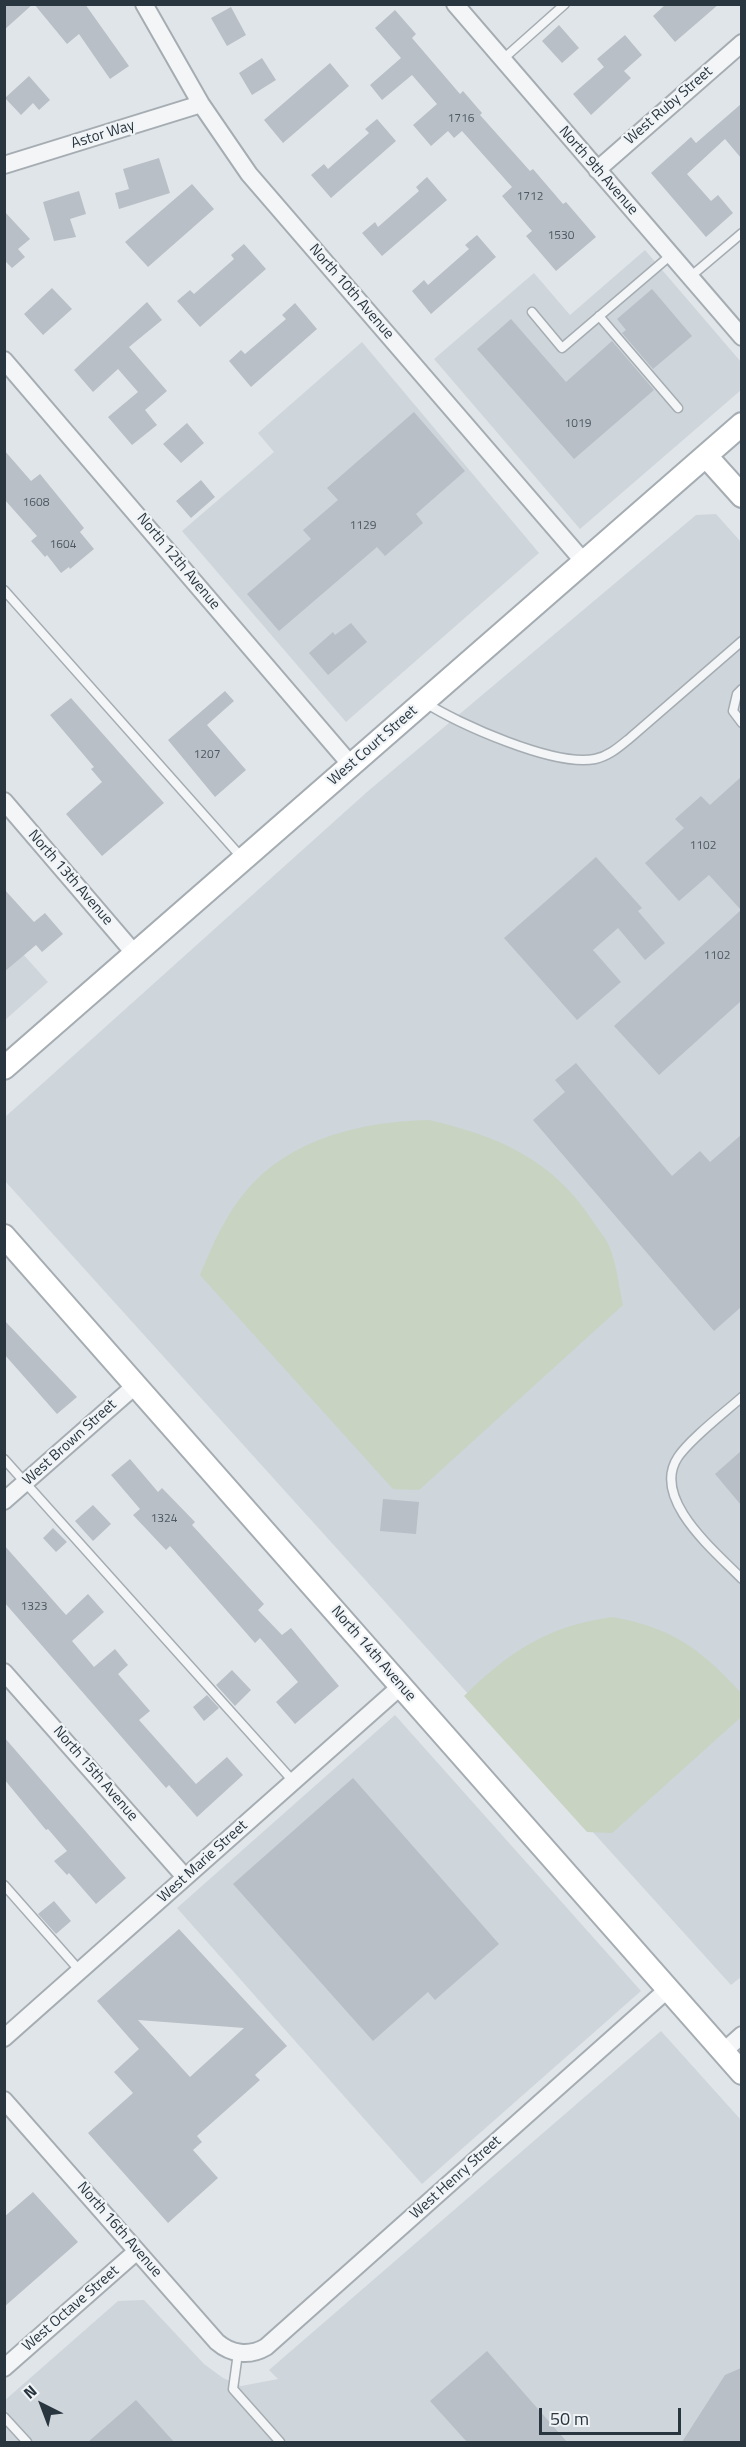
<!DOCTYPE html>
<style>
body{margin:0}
#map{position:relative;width:746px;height:2447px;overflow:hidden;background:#e0e5e9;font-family:"Titillium Web",sans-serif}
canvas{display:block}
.frame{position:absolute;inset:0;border:6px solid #293640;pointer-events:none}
.north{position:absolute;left:12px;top:2375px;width:60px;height:60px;-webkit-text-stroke:4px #f0f4f6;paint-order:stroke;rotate:318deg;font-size:16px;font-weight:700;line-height:24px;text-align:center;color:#293640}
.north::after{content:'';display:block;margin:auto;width:21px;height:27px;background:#293640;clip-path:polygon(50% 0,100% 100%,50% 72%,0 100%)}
.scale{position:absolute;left:539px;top:2408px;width:142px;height:27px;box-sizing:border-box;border:3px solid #293640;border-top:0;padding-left:8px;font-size:18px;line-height:21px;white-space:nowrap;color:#293640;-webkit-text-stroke:4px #f0f4f6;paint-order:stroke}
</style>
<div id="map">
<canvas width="746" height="2447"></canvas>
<div class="frame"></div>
<div class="north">N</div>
<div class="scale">50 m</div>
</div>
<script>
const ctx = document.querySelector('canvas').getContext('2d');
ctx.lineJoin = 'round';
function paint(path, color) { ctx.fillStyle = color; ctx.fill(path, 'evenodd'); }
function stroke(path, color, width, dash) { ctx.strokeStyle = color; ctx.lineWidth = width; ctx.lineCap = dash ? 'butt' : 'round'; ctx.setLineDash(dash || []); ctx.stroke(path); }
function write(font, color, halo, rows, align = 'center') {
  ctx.font = font + ' "Titillium Web",sans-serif'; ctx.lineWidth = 4.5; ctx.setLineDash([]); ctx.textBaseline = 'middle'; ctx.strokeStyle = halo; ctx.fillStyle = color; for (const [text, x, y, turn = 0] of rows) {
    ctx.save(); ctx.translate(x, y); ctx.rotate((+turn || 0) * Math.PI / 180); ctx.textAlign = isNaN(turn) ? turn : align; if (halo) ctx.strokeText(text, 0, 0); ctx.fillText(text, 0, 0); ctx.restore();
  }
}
paint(new Path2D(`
 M645,250L741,362V390L580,529L434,359L534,273L570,315Z
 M362,342L539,553L346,722L182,531L274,452L258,433Z
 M716,514L741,542L742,1976L731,1985L5,1181L4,1118L367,792L696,515Z
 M4,933L48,982L5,1020H4Z
 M395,1715L641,1991L422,2184L177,1908Z
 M661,2031L741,2120V2442H5L4,2401L118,2301L144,2300L204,2364L223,2378L241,2386L278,2379L269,2370Z`), '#ced5db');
paint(new Path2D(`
 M429,1120C498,1136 552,1159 592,1220C598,1230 608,1240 611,1251C617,1268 619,1287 623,1305L419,1490L393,1489L200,1275C212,1246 225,1216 246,1191C290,1138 364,1121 429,1120Z
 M612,1617C671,1627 701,1649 741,1693V1717L612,1833L587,1832L464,1696C510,1651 548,1626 612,1617Z`), '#c9d3c2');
paint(new Path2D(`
 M4,4H33L4,30Z
 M34,4H85L129,66L110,79L79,34L67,44Z
 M666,4H719L675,42L653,16Z
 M231,7L246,35L227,46L211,18Z
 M395,10L416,34L412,38L460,94L463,91L482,113L480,115L530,171L533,169L563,204L566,202L596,237L556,271L526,236L532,231L502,196L512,187L462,131L454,138L448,131L431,146L413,125L437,104L412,75L382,100L370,85L401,58L375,28Z
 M559,25L579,48L562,63L542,41Z
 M625,35L642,55L624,71L631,78L591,115L573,94L604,67L597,59Z
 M262,58L276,80L252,95L239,73Z
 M330,63L349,86L283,143L264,120Z
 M29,76L50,100L39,110L33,103L21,115L5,98Z
 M741,104V158L725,139L687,174L711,201L718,195L733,213L706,237L651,173L691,137L696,143Z
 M377,119L396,141L331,198L311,175L324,164L328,169L369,133L365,129Z
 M159,158L170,193L119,209L115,193L129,189L123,169Z
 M427,177L447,200L382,256L362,233L375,222L378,227L419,191L416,187Z
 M192,184L214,209L148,267L125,242Z
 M79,191L86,214L70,219L76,237L54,241L43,202Z
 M4,211L30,239L18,249L25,257L12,268L4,260Z
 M477,235L496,257L431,314L412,291L424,280L428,285L469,249L465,245Z
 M244,244L266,269L200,327L177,301L190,290L194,294L234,259L231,255Z
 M52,288L72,309L43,335L24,314Z
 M652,289L692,336L653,369L622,333L626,330L617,319Z
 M147,302L162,320L129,347L167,391L145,410L157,425L132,445L108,417L138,392L118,369L93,392L74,370Z
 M295,303L317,329L251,387L229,361L241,350L245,354L286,319L282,315Z
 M511,319L566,382L612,341L654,390L574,459L477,349Z
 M414,412L465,471L416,514L423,523L385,556L377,547L279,631L247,594L311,539L303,530L338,500L327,488Z
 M187,423L204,443L181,463L163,444Z
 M4,450L31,481L40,474L84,528L80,532L94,549L70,569L69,567L61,573L47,555L45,557L31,541L37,536L4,499Z
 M201,480L215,497L191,518L176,501Z
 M351,623L367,642L328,675L309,653L333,632L335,635Z
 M225,691L234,701L207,725L246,770L215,797L168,740Z
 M71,698L164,803L102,856L66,814L102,782L91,769L94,767L50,715Z
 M741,777V910L709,875L679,901L645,863L684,828L675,819L701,796L710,805Z
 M596,857L642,908L638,911L665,943L645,960L618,928L593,950L621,982L577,1020L504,938Z
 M4,889L34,922L45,913L63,934L42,952L36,945L4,972Z
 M741,910V1001L659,1075L614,1026Z
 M576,1063L672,1176L700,1151L710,1162L741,1135V1307L714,1331L533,1120L565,1092L555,1080Z
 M4,1320L77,1397L57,1414L4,1354Z
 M741,1451V1505L715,1474Z
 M130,1459L158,1492L162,1488L195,1522L192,1525L264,1604L258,1610L282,1635L291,1628L339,1686L295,1724L276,1702L298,1682L260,1638L255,1643L170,1546L166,1550L133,1515L140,1509L111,1475Z
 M383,1499L419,1502L416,1534L380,1531Z
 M93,1505L111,1524L93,1541L75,1521Z
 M53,1528L67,1542L56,1552L43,1538Z
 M4,1545L66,1615L88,1594L104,1612L72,1641L94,1667L115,1649L128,1665L118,1674L150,1711L139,1720L196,1784L227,1757L243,1775L197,1817L169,1785L166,1788L4,1602Z
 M232,1670L251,1690L235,1706L216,1685Z
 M207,1695L219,1708L204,1721L193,1707Z
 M4,1737L126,1878L96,1904L69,1873L67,1875L54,1861L67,1851L48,1829L46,1830L4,1779Z
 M353,1778L499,1944L435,2000L428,1992L373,2041L233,1884Z
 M54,1901L71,1921L56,1934L38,1914Z
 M179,1929L287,2046L255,2075L260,2080L197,2136L202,2142L193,2150L218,2178L168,2223L88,2133L133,2093L114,2072L139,2049L97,2001ZM138,2020L244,2028L190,2077Z
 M33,2192L78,2242L4,2307V2217Z
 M487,2351L567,2442H467L430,2401Z
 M741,2368V2442H682L725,2375Z
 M136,2400L174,2442H88Z`), '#b8bfc6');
const lane = new Path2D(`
 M502,60L565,4
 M690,277L742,233
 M532,312L562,348L671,255
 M599,316L678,408
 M4,590L243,859
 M742,689L737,694L733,711L742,723
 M424,702C459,724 554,767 595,759C609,756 619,747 630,738L742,641
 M742,1397C724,1413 691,1438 678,1457C650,1499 716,1552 742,1579
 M4,1459L293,1781
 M4,1885L80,1971
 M238,2353L233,2389L280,2442
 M4,2417L27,2442`);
const street = new Path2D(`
 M144,4L201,104L249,174L584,562
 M455,4L742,337
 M4,165L201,104
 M597,170L742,43
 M4,360L351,765
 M4,801L135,954
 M4,1501L136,1385
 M4,1672L185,1877
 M4,2038L401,1686
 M723,2052L742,2035
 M4,2100L217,2342C231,2354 249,2357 266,2347L668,1989
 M4,2368L137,2251`);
const secondary = new Path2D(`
 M706,456L742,496
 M4,1068L742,424
 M4,1236L742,2073`);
stroke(lane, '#a5adb3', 11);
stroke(street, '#a5adb3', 20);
stroke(secondary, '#a5adb3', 26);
stroke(lane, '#f3f5f7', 8);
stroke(street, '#f3f5f7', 16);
stroke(secondary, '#fff', 22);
write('12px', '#4d5862', null, [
 ["1716",461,119],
 ["1712",530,197],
 ["1530",561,236],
 ["1019",578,424],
 ["1608",36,503],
 ["1129",363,526],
 ["1604",63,545],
 ["1207",207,755],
 ["1102",703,846],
 ["1102",717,956],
 ["1324",164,1519],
 ["1323",34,1607]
]);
write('15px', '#293640', '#f0f4f6', [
 ["West Ruby Street",669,106,-41],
 ["Astor Way",103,135,-17],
 ["North 9th Avenue",598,171,49],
 ["North 10th Avenue",351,292,49],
 ["North 12th Avenue",178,562,50],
 ["West Court Street",373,746,-41],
 ["North 13th Avenue",70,878,49],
 ["West Brown Street",70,1443,-42],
 ["North 14th Avenue",373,1654,49],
 ["North 15th Avenue",95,1774,49],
 ["West Marie Street",203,1862,-42],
 ["West Henry Street",456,2178,-42],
 ["North 16th Avenue",119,2230,49],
 ["West Octave Street",71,2309,-41]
]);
</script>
